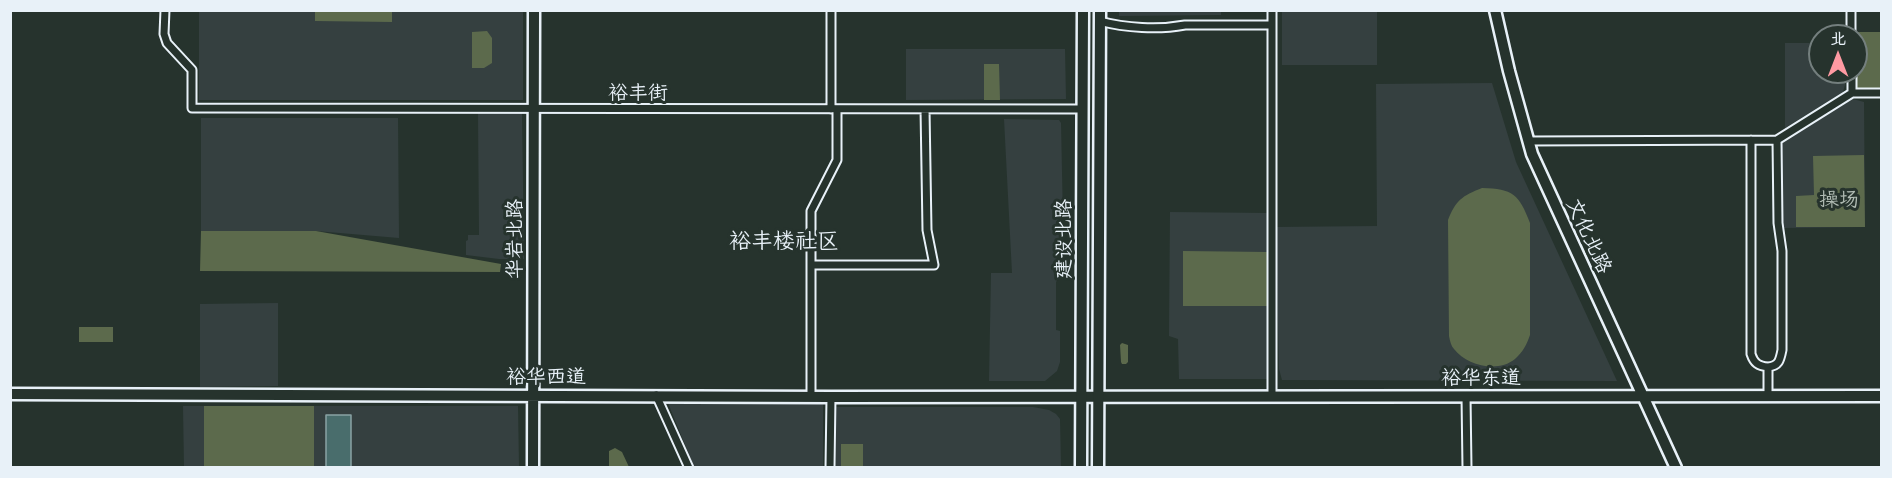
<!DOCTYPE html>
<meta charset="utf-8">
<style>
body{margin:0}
#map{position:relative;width:1892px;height:478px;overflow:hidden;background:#26332d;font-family:Mali,"LXGW WenKai TC",sans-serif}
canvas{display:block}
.frame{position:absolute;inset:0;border:12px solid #e8f1f8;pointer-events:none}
.north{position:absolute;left:1808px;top:24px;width:60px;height:60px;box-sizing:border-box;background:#26332d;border:2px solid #747f7e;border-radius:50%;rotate:0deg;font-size:16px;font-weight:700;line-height:24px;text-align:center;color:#e8f1f8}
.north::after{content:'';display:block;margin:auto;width:21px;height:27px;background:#ff9aa2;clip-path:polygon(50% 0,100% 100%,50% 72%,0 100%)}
</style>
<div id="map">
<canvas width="1892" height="478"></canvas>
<div class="frame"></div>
<div class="north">北</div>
</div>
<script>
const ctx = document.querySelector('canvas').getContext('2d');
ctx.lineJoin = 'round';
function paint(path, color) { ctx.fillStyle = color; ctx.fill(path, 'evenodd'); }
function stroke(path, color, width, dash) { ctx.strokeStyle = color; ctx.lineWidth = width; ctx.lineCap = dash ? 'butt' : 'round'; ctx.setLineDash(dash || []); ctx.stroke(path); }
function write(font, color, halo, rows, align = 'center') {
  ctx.font = font + ' Mali,"LXGW WenKai TC",sans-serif'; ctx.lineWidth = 6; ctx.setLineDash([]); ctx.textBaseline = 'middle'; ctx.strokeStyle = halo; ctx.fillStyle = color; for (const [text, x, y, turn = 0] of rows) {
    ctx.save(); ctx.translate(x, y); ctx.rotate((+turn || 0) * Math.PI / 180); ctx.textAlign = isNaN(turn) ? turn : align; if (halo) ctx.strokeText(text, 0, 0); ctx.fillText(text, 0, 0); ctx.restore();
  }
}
paint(new Path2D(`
 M1221,10V15L1119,16V10Z
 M199,11H523V100H199Z
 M1282,11H1377V65H1282Z
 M1785,43H1820V72H1845V85L1843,92L1785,128Z
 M906,49H1065L1066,99L906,100Z
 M1492,83L1516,162L1617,381L1282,380L1279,369L1276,227L1377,226L1376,84Z
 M1853,99L1864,102L1865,227L1783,228L1782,142Z
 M522,112L524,259H499L466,255V241L468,240V235H479L478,113Z
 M201,118H398L399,238L316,231H201Z
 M1004,119L1059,120L1061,123L1064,270L1056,282V330L1060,331V362L1057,371L1045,381H989L991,273H1012Z
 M1170,212L1267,213V379H1179L1178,339L1169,336Z
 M278,303V386L200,387V304Z
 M668,403H823V467H694Z
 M183,406H518L519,467H184Z
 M836,407H1033L1049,410L1056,414L1060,419L1061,467H836Z`), '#354040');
paint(new Path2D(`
 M315,11H392V22L315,21Z
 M487,31L492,38V63L484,68H472V32Z
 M1855,32H1881V89H1858L1855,85Z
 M984,64H999L1000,100H984Z
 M1864,155L1865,227H1796V196L1814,195L1813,156Z
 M1482,188C1513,189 1519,194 1530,223V335C1527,344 1523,352 1515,359C1498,373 1467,366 1454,349C1451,346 1450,341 1449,336L1448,220C1456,200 1462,196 1482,188Z
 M201,231H316L501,264L500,272L200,271Z
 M1183,251L1267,252V306H1183Z
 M79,327H113V342H79Z
 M1122,343L1128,345V362L1126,364H1122L1121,362L1120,345Z
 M204,406H314V467H204Z
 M841,444H863V467H841Z
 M615,448L622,452L629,467H609V451Z`), '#5c6a4c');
const water = new Path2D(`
 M326,415H351V467H326Z`);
paint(water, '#496d6c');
stroke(water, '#89a2a4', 1.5);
const street = new Path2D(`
 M165,10L164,34L167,43L192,70V108L1083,109
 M831,10V109
 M1272,10V397
 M1851,10V36
 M1099,21C1126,28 1158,30 1185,25H1272
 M1852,72V93
 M1751,140V354C1754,363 1758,366 1768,367
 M1528,141L1777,140L1852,93H1882
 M811,265H934L927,230L925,109
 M656,395L689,468
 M1768,395V367C1779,366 1780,360 1782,350V251L1778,223L1777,140
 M1466,396L1467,468
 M811,397V211L837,160V109
 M830,468L831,397`);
const secondary = new Path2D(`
 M1495,10L1509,71L1532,154L1676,468
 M10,394L831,397L1882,396
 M533,468L534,10`);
const primary = new Path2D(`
 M1081,468L1083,10
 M1098,468L1100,10`);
stroke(street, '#e8f1f8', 11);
stroke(secondary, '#e8f1f8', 15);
stroke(primary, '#e8f1f8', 15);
stroke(street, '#26332d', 7);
stroke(secondary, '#26332d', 10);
stroke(primary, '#26332d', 10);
write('20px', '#e8f1f8', '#26332d', [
 ["裕丰街",638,93],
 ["文化北路",1589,236,65],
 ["华岩北路",515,239,-90],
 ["建设北路",1064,239,-90],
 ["裕华西道",546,377],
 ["裕华东道",1481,378]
]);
write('20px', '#b0bbb3', '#26332d', [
 ["操场",1839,200]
]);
write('22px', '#e8f1f8', '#26332d', [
 ["裕丰楼社区",784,241]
]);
</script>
